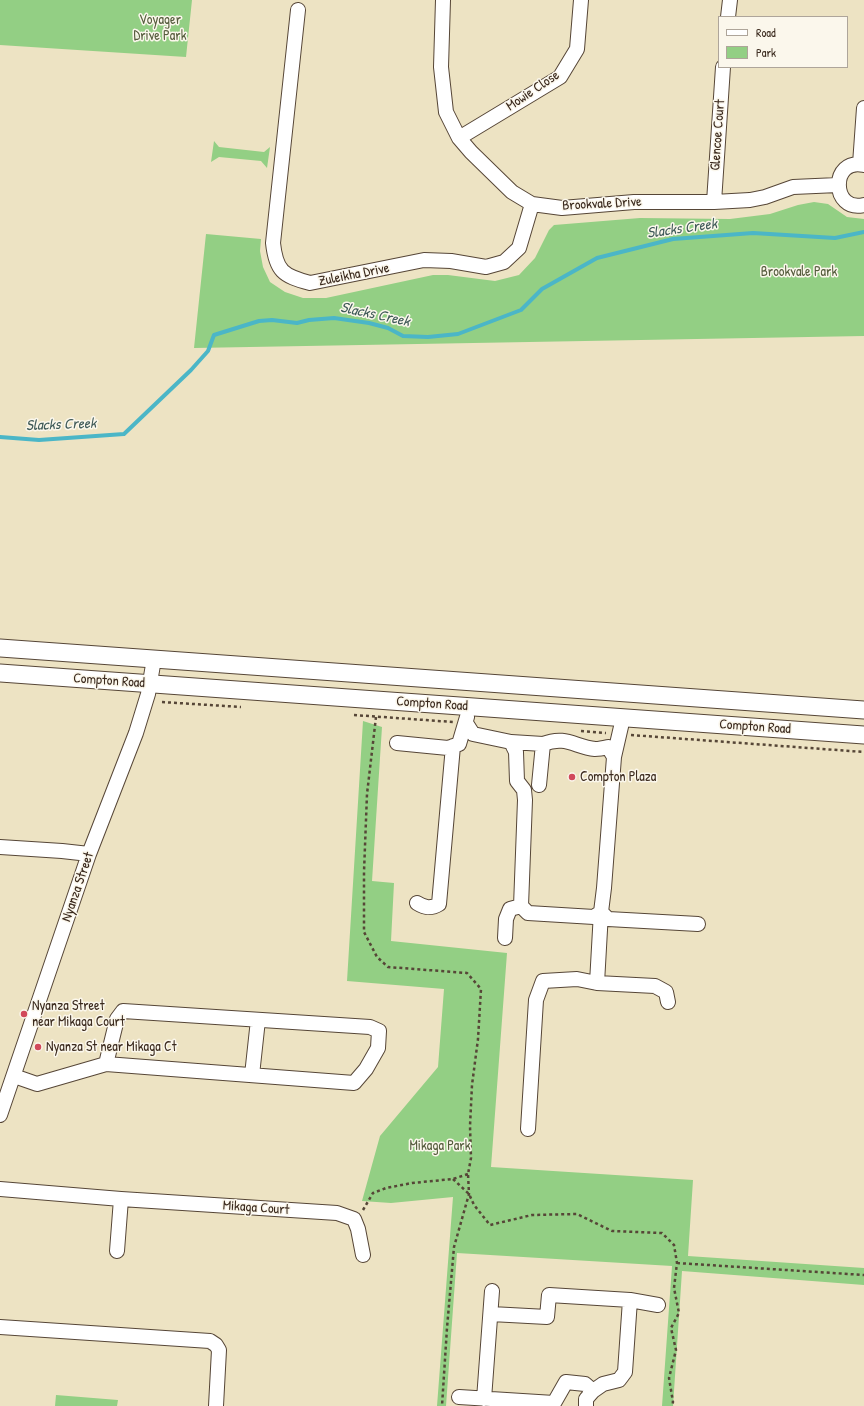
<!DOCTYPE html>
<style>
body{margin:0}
#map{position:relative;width:864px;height:1406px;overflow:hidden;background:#ede3c3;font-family:"Patrick Hand",sans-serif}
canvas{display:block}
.legend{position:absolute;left:718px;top:16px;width:130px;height:52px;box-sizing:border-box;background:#fbf7ec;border:1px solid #aea59a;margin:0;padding:5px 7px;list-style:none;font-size:12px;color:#3b2a1e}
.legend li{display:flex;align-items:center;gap:8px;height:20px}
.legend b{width:20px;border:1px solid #aea59a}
</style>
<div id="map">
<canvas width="864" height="1406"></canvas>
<ul class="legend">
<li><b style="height:5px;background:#fff"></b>Road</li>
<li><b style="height:11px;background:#93cf84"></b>Park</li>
</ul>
</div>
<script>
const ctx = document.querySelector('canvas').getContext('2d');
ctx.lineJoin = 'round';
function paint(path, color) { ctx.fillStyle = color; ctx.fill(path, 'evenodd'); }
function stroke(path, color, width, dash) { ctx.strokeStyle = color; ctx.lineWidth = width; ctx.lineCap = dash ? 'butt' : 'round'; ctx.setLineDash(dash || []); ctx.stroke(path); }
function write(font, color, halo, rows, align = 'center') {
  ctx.font = font + ' "Patrick Hand",sans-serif'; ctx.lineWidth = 3; ctx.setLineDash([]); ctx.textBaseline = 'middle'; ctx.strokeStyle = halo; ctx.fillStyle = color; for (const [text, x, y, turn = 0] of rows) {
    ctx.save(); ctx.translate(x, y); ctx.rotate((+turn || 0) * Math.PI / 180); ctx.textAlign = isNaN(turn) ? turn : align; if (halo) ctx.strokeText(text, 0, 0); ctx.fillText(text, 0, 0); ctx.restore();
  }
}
paint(new Path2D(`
 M0,0H192L186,57L0,45Z
 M214,141L219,147L264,152L270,147L267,168L261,161L219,157L211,162Z
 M814,202L828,204L847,217L864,219V336L194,348L206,234L261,239L260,251L263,267L270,282L285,292L303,298H326L433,275H448L495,281L519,275L535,258L549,230L554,225L640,218L730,219L770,214L798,205Z
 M363,721L382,727L372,881L394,883L391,941L507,953L491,1167L693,1180L688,1256L864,1268V1285L682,1271L673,1406H662L672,1266L457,1253L446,1406H437L453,1197L391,1203L362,1201L380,1136L438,1067L444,989L347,981Z
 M56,1395L118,1400L117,1406H55Z`), '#93cf84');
stroke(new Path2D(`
 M0,437L39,440L124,434L191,370L208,351L214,335L259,321L272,320L297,323L309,320L334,318L369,323L388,328L403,336L428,337L458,334L521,310L542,289L597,258L673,239L753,233L835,238L864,232`), '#4bb6c7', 4);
const minor = new Path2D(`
 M443,0L441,67L446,112L459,138L471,152L512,192L532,204L562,208L634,202H714L750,200L765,197L793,187L838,185
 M298,10L273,243C276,271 283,276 310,283L424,260L451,261L486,267L504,262L519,248L532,204
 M728,17L730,0
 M459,138L560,77L577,49L581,0
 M860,164L864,108
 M864,165C830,157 831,213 864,205
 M714,202L723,67
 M466,723L473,734L511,742L516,752L517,781L524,790L525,800L521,906L528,913L594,917L601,912L604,888L614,757L608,747C604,748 599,749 595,749C575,747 566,735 543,744L539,785
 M511,742L543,744
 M397,743L448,748L459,744L467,717
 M614,757L623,718
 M0,847L62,851L89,854
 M417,903C425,908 431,909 439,904L453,746
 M601,912L608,919L698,924
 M505,938L506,919L510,909L521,906
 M597,983L655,986L666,992L668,1002
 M252,1075L258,1020
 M14,1076L37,1084L106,1064L354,1083L366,1069L378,1048L379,1031L370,1027L123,1011L117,1019L106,1064
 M0,1115L89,854L136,733L148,694L154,659
 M528,1129L536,1000L543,981L577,979L597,983L601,912
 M0,1189L121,1199L337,1213L354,1219L358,1229L363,1255
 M117,1251L121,1199
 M491,1314L547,1317L549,1295L630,1300L658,1305
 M0,1327L210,1341L216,1345L219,1350L216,1406
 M459,1397L554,1403L566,1382L585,1384L593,1391
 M484,1399L492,1291
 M586,1406V1399L593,1391L603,1384L619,1380L625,1372L630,1300`);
const major = new Path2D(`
 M0,648L864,710
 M0,673L864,735`);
stroke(minor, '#564637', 16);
stroke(major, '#564637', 19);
stroke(new Path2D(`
 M162,702L241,707
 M354,715L453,722
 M376,717L367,794L364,872V932L377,957L388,967L467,973L481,989L478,1039L472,1085L470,1126L471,1158L468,1174L469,1194L454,1247L447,1328L442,1406
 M581,731L606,733
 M631,735L864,752
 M453,1179L469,1194L474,1205L490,1225L532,1215L577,1214L612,1231L662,1233L674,1245L677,1263L674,1288L679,1313L671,1328L676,1350L669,1378L673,1402L672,1406
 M363,1210L373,1193L386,1188L412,1183L453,1179L468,1174
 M677,1263L864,1275`), '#564637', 2.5, [3, 3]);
stroke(minor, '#fff', 14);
stroke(major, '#fff', 17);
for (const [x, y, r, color] of [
 [572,777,4,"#d1495b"],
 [24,1014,4,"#d1495b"],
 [38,1047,4,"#d1495b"]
]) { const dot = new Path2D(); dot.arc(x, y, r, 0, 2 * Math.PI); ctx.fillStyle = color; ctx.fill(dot); stroke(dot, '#fbf7ec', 1.5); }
write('14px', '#555c3d', '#fbf7ec', [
 ["Voyager",160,20],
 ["Drive Park",160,36],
 ["Brookvale Park",799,272],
 ["Mikaga Park",440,1146]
]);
write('14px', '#3b2a1e', '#fbf7ec', [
 ["Mowie Close",533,91,-34],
 ["Glencoe Court",718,135,-86],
 ["Brookvale Drive",602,204,-3],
 ["Zuleikha Drive",354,275,-11],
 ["Compton Road",109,681,4],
 ["Compton Road",432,704,4],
 ["Compton Road",755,727,4],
 ["Nyanza Street",78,887,-71],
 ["Mikaga Court",256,1208,4]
]);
write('14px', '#3b2a1e', '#fbf7ec', [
 ["Compton Plaza",580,777],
 ["Nyanza Street",32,1006],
 ["near Mikaga Court",32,1022],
 ["Nyanza St near Mikaga Ct",46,1047]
], 'left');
write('italic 15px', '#415b59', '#fbf7ec', [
 ["Slacks Creek",682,229,-8],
 ["Slacks Creek",375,315,12],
 ["Slacks Creek",61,425,-2]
]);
</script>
